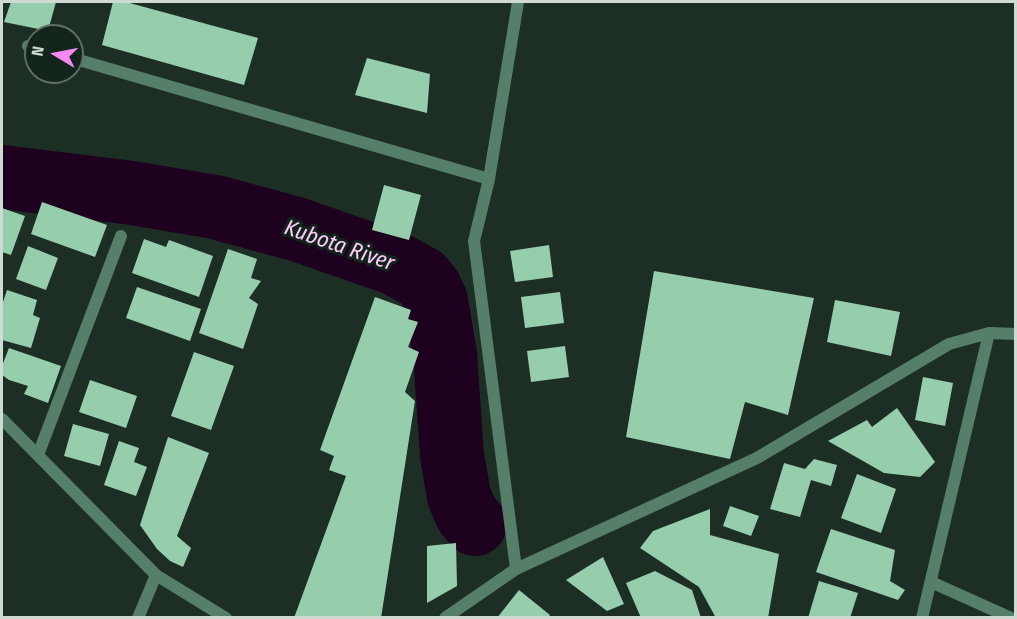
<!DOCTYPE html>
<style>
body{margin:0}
#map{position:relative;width:1017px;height:619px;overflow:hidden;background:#1d2f25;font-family:"Fira Sans Condensed",sans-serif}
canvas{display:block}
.frame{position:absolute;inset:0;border:3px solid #cfdad3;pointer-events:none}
.north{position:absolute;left:24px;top:24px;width:60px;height:60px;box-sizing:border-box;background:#13251b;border:2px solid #5e6d65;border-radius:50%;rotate:280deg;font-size:16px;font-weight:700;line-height:24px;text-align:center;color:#cfdad3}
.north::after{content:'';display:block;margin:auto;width:21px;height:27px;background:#f389f1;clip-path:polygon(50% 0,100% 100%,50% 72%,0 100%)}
</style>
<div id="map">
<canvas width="1017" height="619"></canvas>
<div class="frame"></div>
<div class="north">N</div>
</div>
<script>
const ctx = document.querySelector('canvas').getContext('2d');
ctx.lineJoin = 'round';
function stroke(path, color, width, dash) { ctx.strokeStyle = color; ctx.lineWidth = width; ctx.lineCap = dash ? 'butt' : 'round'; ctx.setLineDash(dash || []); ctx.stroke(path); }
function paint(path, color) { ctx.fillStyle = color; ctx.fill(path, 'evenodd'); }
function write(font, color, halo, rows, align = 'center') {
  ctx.font = font + ' "Fira Sans Condensed",sans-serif'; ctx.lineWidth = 6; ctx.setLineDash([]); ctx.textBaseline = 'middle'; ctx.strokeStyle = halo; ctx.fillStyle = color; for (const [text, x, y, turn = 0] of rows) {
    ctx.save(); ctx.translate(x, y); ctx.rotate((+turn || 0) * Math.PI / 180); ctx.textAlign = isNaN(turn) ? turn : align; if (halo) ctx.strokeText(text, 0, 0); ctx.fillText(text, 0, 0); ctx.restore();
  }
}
stroke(new Path2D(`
 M2,177L132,193L215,207L296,229L394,263L422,278L430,288L436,301L445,354L452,456L459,496L466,513L475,524`), '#1e011e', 64);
paint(new Path2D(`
 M11,2H56L48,31L4,22Z
 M113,2H126L258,38L244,85L102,45Z
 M367,58L430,74L427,113L355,95Z
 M384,185L421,195L409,240L372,230Z
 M42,202L107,225L95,257L31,234Z
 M2,208L25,216L11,255L2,252Z
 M144,239L166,247L169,240L213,256L199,297L132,273Z
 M549,245L553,277L515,282L510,251Z
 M28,246L58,258L46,290L16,279Z
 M228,249L257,259L251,278L261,281L249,298L258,304L243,349L199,333Z
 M654,271L814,298L788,415L745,402L730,459L626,437Z
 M137,287L201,309L190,341L126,318Z
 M7,290L37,300L33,315L40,318L31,348L2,340V305Z
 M560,292L564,323L525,328L521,297Z
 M375,297L411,310L408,319L418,322L408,347L419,352L405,392L415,401L381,618H294L346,476L329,470L334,456L320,450Z
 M835,300L900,312L891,356L827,342Z
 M565,346L569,377L531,382L527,351Z
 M9,348L61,366L48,403L24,394L28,386L9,380L2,375V366Z
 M194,352L234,366L211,430L171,416Z
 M923,377L953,383L945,426L915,420Z
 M90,380L137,396L126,428L79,412Z
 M897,408L935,462L920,477L884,473L828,441L867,420L872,427Z
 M73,424L109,434L100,466L64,456Z
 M168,437L209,453L177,536L191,548L183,567L170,561L157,549L140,525Z
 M119,441L139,448L134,462L147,467L136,496L104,485Z
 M814,459L837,465L831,486L811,480L800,517L770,509L784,463L805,469Z
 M857,474L896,489L881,533L841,518Z
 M730,506L759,516L751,536L723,526Z
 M710,509V535L779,554L768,618H716L699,587L640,548L653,531Z
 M831,529L895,550L890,581L905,590L898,600L816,572Z
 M456,543L457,586L427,603V546Z
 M603,557L624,604L607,611L566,580Z
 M655,571L692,590L701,618H641L626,583Z
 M819,581L858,593L850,618H808Z
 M519,590L550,615L548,618H497Z`), '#96cead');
stroke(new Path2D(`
 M28,46L36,48
 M72,58L489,179
 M2,419L156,575
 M38,455L121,236
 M516,569L474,241L489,179L518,2
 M931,582L1011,618
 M138,618L156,575L226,618
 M445,618L516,569L757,458L949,344L989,333L1016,334
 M922,618L989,333`), '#557f68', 12);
write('italic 22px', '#fdcbfa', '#13251b', [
 ["Kubota River",339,246,19]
]);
</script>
